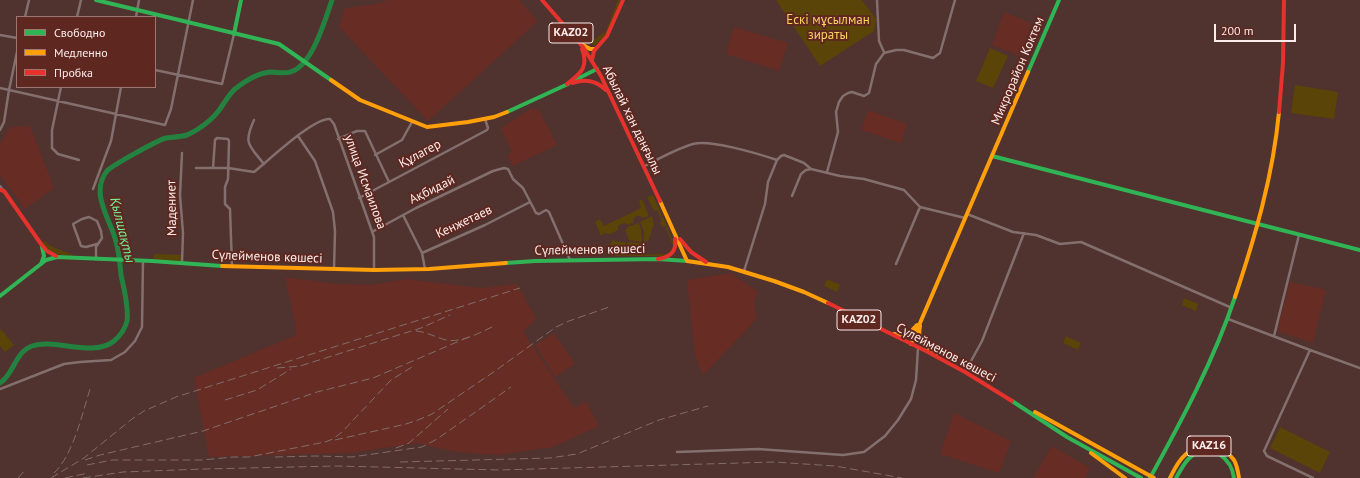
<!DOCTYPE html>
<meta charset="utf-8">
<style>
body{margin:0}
#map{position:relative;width:1360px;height:478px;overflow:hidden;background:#50322e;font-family:"PT Sans",sans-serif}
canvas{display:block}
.legend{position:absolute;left:16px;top:16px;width:140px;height:72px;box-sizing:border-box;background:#5e2720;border:1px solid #9d7671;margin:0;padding:5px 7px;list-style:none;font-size:12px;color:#fbecea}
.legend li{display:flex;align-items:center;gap:8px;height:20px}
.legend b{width:20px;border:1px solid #9d7671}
.scale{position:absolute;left:1214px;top:24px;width:82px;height:18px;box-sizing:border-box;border:2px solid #fbecea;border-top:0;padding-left:5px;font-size:12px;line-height:14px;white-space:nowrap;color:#fbecea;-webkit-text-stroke:3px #5e2720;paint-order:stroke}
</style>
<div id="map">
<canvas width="1360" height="478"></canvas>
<ul class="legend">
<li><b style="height:5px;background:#30b455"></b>Свободно</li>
<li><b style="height:5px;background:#ff9f0a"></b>Медленно</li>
<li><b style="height:5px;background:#e5322d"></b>Пробка</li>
</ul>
<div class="scale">200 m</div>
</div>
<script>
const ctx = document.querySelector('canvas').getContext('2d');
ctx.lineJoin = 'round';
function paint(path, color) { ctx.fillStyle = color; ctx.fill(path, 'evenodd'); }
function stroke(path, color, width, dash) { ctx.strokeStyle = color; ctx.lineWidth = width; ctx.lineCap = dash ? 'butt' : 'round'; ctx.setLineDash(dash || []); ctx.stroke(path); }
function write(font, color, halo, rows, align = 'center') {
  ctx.font = font + ' "PT Sans",sans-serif'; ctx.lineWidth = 4; ctx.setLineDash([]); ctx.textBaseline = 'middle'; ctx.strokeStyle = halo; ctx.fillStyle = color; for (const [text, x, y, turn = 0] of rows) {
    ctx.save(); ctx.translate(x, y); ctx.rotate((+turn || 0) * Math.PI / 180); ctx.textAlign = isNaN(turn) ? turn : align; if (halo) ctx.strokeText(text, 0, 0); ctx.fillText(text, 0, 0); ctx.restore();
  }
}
paint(new Path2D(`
 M387,0H519L538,21L428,121L339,27L345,8L377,4Z
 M1004,12L1032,23L1020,56L992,45Z
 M734,27L788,43L779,71L726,54Z
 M534,109L539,110L557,145L513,166L507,156L512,152L501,128L529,110Z
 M868,110L907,124L901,143L861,130Z
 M30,126L54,188L25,209L0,175V144L10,127Z
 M731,273L758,292L754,301L757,317L752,324L703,375L695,355L687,280Z
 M285,277L336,284L372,285L405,279L481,288L517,284L536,319L523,332L574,408L586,402L599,426L553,447L498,455L456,452L417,443L350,453L209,457L194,378L296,335V328Z
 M1290,282L1326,290L1313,343L1277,331Z
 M554,333L575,364L555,377L535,345Z
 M954,413L1011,441L999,473L940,454Z
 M1052,446L1090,468L1085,478H1033Z`), '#672d24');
paint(new Path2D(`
 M618,0H620C614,17 609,34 594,46L591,42L606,31Z
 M776,0H862L876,19L874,31L820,66Z
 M990,48L1008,56L993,88L976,81Z
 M1295,85L1338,92L1334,119L1291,113Z
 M653,195L662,216L660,217L657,210L654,211L647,197Z
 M642,199L649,216L643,218L640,216H636L634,218L633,223L628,225C625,222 621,223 618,226V230L610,234L604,233L601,236L595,222L600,219L604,226L641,208L639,201Z
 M652,216L654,224L648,242L644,241V232L640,222Z
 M663,217L675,246L674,250L670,255L661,256H613L606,245L609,244L613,256L615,255L667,254L671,251L673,246L665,226L662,227L660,222L662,221L660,218Z
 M639,223L641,230L642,240L641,242L629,240L625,230L627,229V227Z
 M613,240L617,242H625L626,243L622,254L614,253L610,244Z
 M44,241C53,249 62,249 72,255V256C59,256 50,253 42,242Z
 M629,242L641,243L642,245L638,254H623L627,243Z
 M156,254L181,255V261L154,259L153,256Z
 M827,279L840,285L837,292L824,286Z
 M1184,298L1198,304L1196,311H1195L1182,305Z
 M1,329L14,345L5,352L0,346V330Z
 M1066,336L1081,343L1078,350L1063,343Z
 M1280,427L1330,452L1320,473L1270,448Z`), '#5a4408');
stroke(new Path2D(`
 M0,383C14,374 15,352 32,346C55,338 93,358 114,341C120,336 125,329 127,321C129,307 124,289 121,275C120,263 119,250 115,238C109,218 90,192 107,171C111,166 158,140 166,138C172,137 180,137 187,135C199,130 213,119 220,109C225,102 229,94 235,89C245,81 258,73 271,72C277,72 284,74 290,72C312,67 325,20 332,0`), '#248241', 5);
stroke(new Path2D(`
 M877,0L879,41L884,52
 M25,17L29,0
 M77,17L81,0
 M136,17L139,0
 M0,35L17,38
 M155,70L222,84L234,34
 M61,87L52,130V148L58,154L79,160
 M0,88L165,125L171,109L193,0
 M254,120C243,144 249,145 264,164
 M0,130L4,122L9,90L17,52
 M298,136L315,161L333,212L335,231L334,269
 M338,139L357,131H365L389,182
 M375,155L402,140L412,122
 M777,160L781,156L784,155L804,163L811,169
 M645,166C660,158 676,149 693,144C710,139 759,154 777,160L768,182L765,204L744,271
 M196,168H228L254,172C268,161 314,117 330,119L334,124L374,237V270
 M213,168L215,140L217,138L228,139L229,141L228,179L225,187V204L230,209L232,267
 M827,172L838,132L836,112L839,102L843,96L848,93L852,92L864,96L869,93L876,64L884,53L896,50H904L933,58L940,53L955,0
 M0,186L3,190
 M93,189L111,141L121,87
 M792,196L801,174L806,170L811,169L840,176L864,179L904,190L920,207
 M359,198L487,130L488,128L485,119
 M967,214L1013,232L1036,235L1060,244L1081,242L1232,308
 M403,215L422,253
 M372,232L416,208L493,171L504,168L508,169L513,179L523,188L536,213L539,214L546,210L549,212L570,260
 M96,259V247L102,238L101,231L97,221L89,217L82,219L73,224L81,246L86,247L97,244
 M182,263L183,233L180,195L182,153
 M896,264L920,207L965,218
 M425,269L422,253L485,225L530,202
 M1228,319L1310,350L1360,368
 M1274,336L1299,235
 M1310,350L1264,451L1267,456L1313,478
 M965,372L982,341L1024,233
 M0,389L64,364L80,362L111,360L125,352L135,341L142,327L143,261
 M677,452L758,449L843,455L864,452L885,436L898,420L911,399L916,380L918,348`), '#83706e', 2.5);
stroke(new Path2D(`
 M96,0L279,44L331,80
 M234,34L241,0
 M1028,72L1059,0
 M575,80L597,69
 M507,112L568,84
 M992,156L1360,250
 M506,263L535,261L658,259L687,261
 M41,264L44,256L42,247
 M0,296L46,260L57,257L152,261L222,266
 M1012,401L1067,437L1141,478
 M1150,478C1182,420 1214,360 1235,297
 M1176,478C1181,470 1185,460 1193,455C1212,442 1232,459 1234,478`), '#30b455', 4);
stroke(new Path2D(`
 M583,45L590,49H595
 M331,80L360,100L427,127L468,122L494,117L507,112
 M660,201L687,261L728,267L774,281L804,292L828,303
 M222,266L374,270L429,269L506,263
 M1235,297C1255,237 1273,176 1279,112
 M920,326C917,343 923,345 936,354
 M894,334C907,337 908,335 917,325
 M911,344L1028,72
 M1035,412L1154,478
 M1091,453L1125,478
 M1170,478C1174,470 1178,461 1185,455C1199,442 1223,444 1234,460C1237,465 1238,472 1239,478`), '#ff9f0a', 4);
stroke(new Path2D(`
 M542,0L583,47L601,76L660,201
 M592,60L594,51L607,36L623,0
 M572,83C586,79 595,80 606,90
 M567,84C581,73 589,67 582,49
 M1279,112L1283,63L1284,0
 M0,190L4,191L41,244L47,251L56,256
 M680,239L691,252L706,262
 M658,259C670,257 677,252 675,239
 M828,303L926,351L965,372L1012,401`), '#e5322d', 4);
stroke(new Path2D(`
 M416,331C427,332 435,337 446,340C462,343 479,333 494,326
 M277,368L300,366L421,328L450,315
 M225,400L257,390L291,369
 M335,440L406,424L418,420L432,414L495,371L556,327L569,321L612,306
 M396,448L409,443L448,409
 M275,457L316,456L352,457L422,447L437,439L511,387
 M85,460L100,455L203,431L317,392L373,378L471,336
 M400,462L550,458L577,454L659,420L708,406
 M87,465L112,460H202L233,457H249L325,442L333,439L342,432L391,380L412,367
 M54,473C73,455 82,415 90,389
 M18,478L25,470
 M51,478L84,458L132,419L144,411L176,397L520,288
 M65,478L88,473
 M83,478L123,472L204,469L337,466L499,470L774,462L835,466L902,478`), '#816d6a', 1, [8, 4]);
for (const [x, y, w] of [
 [571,33,44],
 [859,320,44],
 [1209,446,44]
]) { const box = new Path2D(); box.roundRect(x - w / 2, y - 10, w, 20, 3); ctx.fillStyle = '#5e2720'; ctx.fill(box); stroke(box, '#fbecea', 1); }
write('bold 12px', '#fbecea', null, [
 ["KАZ02",571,33],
 ["KАZ02",859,320],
 ["KAZ16",1209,446]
]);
write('13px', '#fbd363', '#5e2720', [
 ["Ескі мұсылман",828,20],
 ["зираты",828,35]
]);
write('13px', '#fbecea', '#5e2720', [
 ["Микрорайон Коктем",1018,71,-67],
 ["Абылай хан даңғылы",632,120,64],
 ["Құлагер",420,154,-28],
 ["улица Исмаилова",365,182,70],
 ["Ақбидай",432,190,-26],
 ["Мадениет",172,208,-91],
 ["Кенжетаев",464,222,-25],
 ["Сүлейменов көшесі",590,250,-1],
 ["Сүлейменов көшесі",267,257,2],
 ["Сүлейменов көшесі",946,353,28]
]);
write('italic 14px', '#76f295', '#5e2720', [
 ["Қылшақты",122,230,76]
]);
</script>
